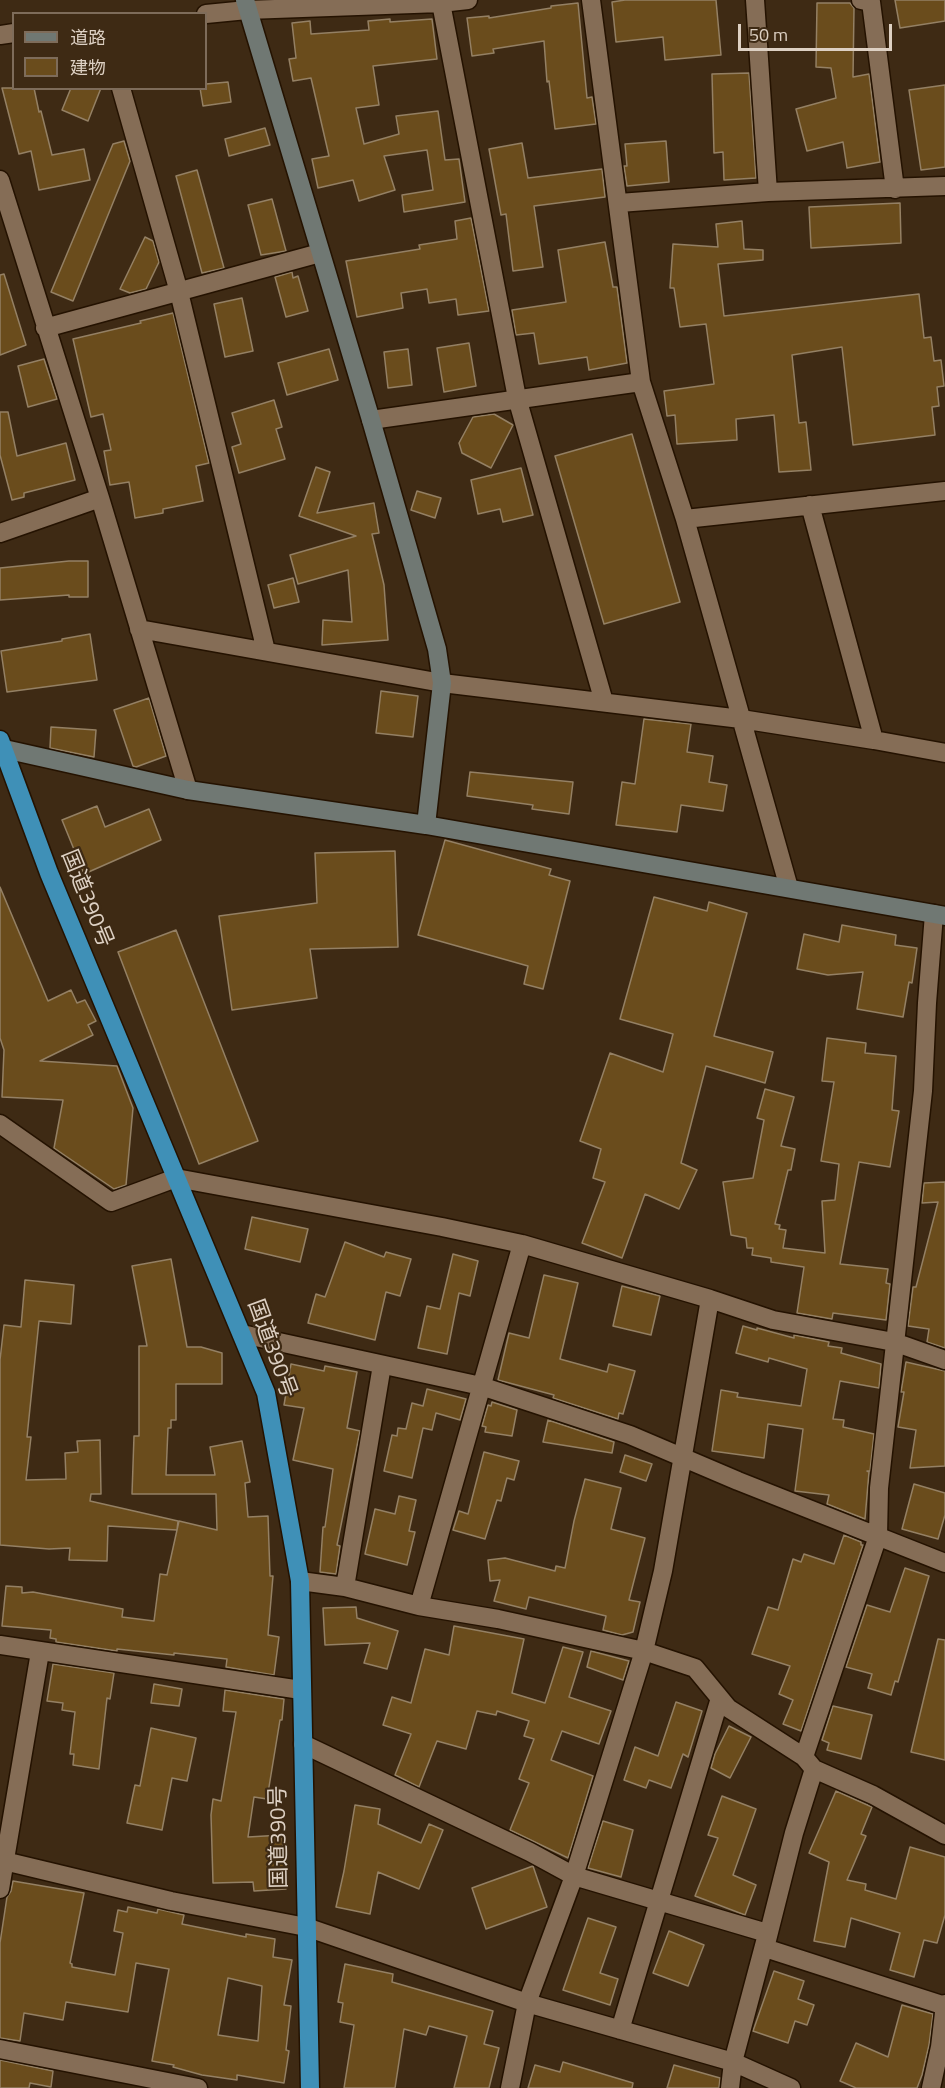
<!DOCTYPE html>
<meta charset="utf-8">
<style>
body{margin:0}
#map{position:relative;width:945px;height:2088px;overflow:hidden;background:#3e2a14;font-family:"Titillium Web","Noto Sans JP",sans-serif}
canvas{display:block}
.legend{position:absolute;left:12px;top:12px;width:195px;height:78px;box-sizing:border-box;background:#3e2a14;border:2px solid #7e6c5a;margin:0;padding:8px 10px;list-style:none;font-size:18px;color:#ddd0c3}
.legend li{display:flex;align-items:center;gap:12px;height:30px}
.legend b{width:30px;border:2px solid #7e6c5a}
.scale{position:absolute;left:738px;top:24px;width:154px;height:27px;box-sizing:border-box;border:3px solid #ddd0c3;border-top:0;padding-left:8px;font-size:18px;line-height:21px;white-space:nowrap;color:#ddd0c3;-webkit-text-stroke:4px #3e2a14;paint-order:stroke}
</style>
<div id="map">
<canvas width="945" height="2088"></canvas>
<ul class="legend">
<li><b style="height:8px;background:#707873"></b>道路</li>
<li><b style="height:16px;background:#6a4c1c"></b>建物</li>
</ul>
<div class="scale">50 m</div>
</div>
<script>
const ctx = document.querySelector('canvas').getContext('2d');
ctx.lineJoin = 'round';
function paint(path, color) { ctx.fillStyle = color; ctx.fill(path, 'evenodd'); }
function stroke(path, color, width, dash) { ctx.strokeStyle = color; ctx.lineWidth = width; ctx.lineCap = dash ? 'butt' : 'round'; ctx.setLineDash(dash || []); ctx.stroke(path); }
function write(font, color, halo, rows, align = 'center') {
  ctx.font = font + ' "Titillium Web","Noto Sans JP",sans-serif'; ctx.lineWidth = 4.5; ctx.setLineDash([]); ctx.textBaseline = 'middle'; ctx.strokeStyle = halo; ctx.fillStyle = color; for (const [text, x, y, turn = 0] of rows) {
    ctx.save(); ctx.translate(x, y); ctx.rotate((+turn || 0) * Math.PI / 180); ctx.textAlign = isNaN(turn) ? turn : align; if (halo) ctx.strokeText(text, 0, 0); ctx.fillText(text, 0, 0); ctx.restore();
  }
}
const building = new Path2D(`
 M625,0H716L721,55L665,60L663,37L616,42L612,2Z
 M895,0H945V21L900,28Z
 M578,3L587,98L592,97L596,124L555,129L549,81L547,82L544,41L493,49L494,53L472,56L467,18L489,16V18L551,8V6Z
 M817,3H850L854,8L853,77L869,74L880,162L847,168L843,142L807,151L796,109L836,98L831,68L816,67Z
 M390,19V22L432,19L437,59L373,66L379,105L356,108L364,144L399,134L396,116L438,111L445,160L459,159L465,202L404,212L402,195L433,190L427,150L384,156L395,190L359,201L353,180L318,188L312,159L329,156L311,78L293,81L289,59L296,58L292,23L310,21L311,34L369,30L368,21Z
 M749,73L756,178L724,180L723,152L714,153L712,74Z
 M228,82L231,102L203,106L200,88H206V84Z
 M945,85V167L921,170L909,90Z
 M2,88H34L39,112L41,111L52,155L84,149L90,180L39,190L31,151L19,154Z
 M71,88H101L88,121L62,110Z
 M265,128L270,145L229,156L225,139Z
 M124,141L130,161L73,301L51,292L113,144Z
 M666,141L669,182L627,186L624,166H627L625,144Z
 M522,143L528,178L602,169L605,197L534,206L543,267L513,271L506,214L501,215L489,149Z
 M197,170L224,268L202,273L176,176Z
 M272,199L286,251L261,255L248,205Z
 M900,203L901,243L811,248L809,207Z
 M471,218L489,311L458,315L456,299L429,303L427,289L401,293L403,308L357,317L346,261L420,249L419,245L457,239L455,221Z
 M742,221L744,249L763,250V260L718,264L724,316L919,294L924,338L931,337L934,361L941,360L944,386L937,387L939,406L932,407L935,435L853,445L842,347L792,355L799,423L806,422L811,470L779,472L774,415L736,419L737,440L677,444L675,415L667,416L664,391L714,384L706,324L680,327L674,288H670L673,244L718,247L716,224Z
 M145,237L153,241L159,262L146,289L130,293L120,289Z
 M605,242L613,287H617L627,363L589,370L587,357L539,364L534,333L516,335L512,310L566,302L558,250Z
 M292,272L293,278L298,276L308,311L286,317L275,277Z
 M4,274L26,345L0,355V275Z
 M242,298L253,351L225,357L214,304Z
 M173,313L209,463L196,466L203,501L163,509V513L135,518L129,482L110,485L104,451L111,450L103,414L91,417L73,339L141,323L140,321Z
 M469,343L476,386L444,392L437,348Z
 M329,349L338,380L287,395L278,363Z
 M408,349L412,385L388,388L384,352Z
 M44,359L57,399L28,407L18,366Z
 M274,400L282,427L276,429L285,459L239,473L232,447L241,444L232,413Z
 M0,412H8L17,456L66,443L75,480L24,493V497L12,500L0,455Z
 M494,414L513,425L491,468L462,453L459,443L473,417Z
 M632,434L680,602L604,624L555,456Z
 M316,467L330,472L317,513L374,503L379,533L372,534L384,585L388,640L322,645L323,620L352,622L348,570L298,584L290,555L356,536L299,516Z
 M521,468L533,515L503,522L500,509L478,514L471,480Z
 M417,491L441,498L435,518L411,510Z
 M69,561H88V597H69V595L0,600V568Z
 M293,578L299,602L274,608L268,585Z
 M90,634L97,680L7,692L1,651L62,641V639Z
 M381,691L418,696L413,737L376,733Z
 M149,698L166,756L136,767L133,766L114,710Z
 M644,719L691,724L687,752L713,756L709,782L727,785L723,811L681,805L677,832L616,825L622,782L635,784Z
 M51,727L96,730L94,757L50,748Z
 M470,772L573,782L569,814L532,809L533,805L467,796Z
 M97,806L105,827L149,809L161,840L84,874L62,820Z
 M445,840L551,869L549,875L570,881L543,989L524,984L528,966L418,935Z
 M395,851L398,947L310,949L317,998L232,1010L219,916L317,903L315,853Z
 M0,887L48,1001L71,990L77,1003L85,1000L96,1021L88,1025L93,1035L40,1061L117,1066L133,1108L126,1185L114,1189L54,1148L63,1100L2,1097L4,1050L0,1038Z
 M654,897L707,911L709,902L747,913L714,1036L773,1052L765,1083L706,1066L681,1163L697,1170L679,1209L645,1194L622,1258L582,1243L605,1182L593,1178L601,1149L580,1141L610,1053L663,1072L673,1034L620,1019Z
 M842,925L896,935L895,945L917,948L912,983L909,982L903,1017L857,1009L863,972L828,975L797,969L804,934L839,942Z
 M176,930L258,1141L199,1164L118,952Z
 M827,1038L866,1043L865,1053L896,1056L892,1110L899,1111L890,1167L859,1162L840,1264L888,1269L886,1283L890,1284L886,1320L833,1313L832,1319L797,1313L804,1267L771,1262V1258L752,1255L753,1248H747L746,1238L731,1235L723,1182L753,1178L764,1120L757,1118L765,1089L794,1097L781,1146L795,1149L791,1170H788L775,1224L780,1225L779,1229L786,1230L783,1248L825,1253L822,1201L835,1200L839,1164L821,1161L834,1082L822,1081Z
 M945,1182V1348L927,1342L929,1329L908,1326L913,1287H916L938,1202L922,1203L924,1183Z
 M252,1217L308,1229L300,1262L245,1249Z
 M345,1242L384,1257L386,1252L411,1259L400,1296L386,1292L375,1340L308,1323L316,1294L325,1297Z
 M453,1254L478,1261L470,1296L459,1293L447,1354L418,1348L427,1306L440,1309Z
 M171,1259L187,1347H201L222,1353V1384H176V1420H171V1428H168L166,1475H215L210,1447L242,1441L250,1482L245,1483L248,1517L268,1516L270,1576H273L268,1635L279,1637L274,1675L226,1667L227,1659L174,1653V1655L117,1649V1651L56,1642V1639L50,1638L51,1630L2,1626L6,1586L22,1587V1593L33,1592L123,1609L122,1617L154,1621L160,1574L167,1575L179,1521L217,1530L216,1494H132L134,1436H139V1346H147L132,1266Z
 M544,1275L578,1283L560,1359L607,1372L609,1364L635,1371L623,1414L619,1413L618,1419L553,1398L554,1395L498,1380L509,1333L529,1338Z
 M25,1280L74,1285L71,1324L39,1321L27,1437H31L26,1480L66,1479L65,1453L78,1452L77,1441L100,1440L101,1494H91L90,1501L178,1521L177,1530L108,1526L107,1561L69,1560L70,1548L49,1549L0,1545V1360L4,1325L21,1327Z
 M622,1286L660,1296L651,1335L613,1326Z
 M743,1326L757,1330V1328L794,1338V1335L829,1342L828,1346L842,1348L841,1353L881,1364L879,1388L840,1381L833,1419L844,1420L843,1427L874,1434L870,1471H867L869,1472L865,1519L827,1504L829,1495L795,1491L803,1429L768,1424L764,1458L712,1451L721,1390L738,1393L737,1397L801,1406L807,1369L769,1358L768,1362L736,1353Z
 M906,1362L945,1371V1466L910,1468L916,1430L898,1427L904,1392H901Z
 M291,1364L324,1371L325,1366L357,1372L347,1428L360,1431L337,1545L340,1546L336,1574L320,1572L323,1527H325L333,1469L293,1460L304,1408L284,1405Z
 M427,1389L466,1399L460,1420L436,1413L432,1430L423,1428L412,1478L384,1471L392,1435L397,1436L398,1428L406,1429L412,1403L423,1406Z
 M492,1402L517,1410L512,1436L485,1432L486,1427L482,1426L488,1405L491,1406Z
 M548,1420L614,1442L612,1453L543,1442Z
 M484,1452L519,1461L514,1480L507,1478L501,1501L497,1500L485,1539L453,1530L459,1511L468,1514Z
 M625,1455L652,1464L646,1481L620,1472Z
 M585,1479L621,1488L611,1529L645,1538L629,1600L640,1602L633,1632L622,1635L603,1630L606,1616L529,1597L526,1609L494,1601L500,1580L490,1581L488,1560L505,1558L555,1571L556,1566L565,1568L574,1521Z
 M914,1484L945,1493V1515L938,1539L902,1529Z
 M399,1496L416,1500L409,1531L415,1532L407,1565L365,1554L375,1509L395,1514Z
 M844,1535L861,1542V1545H863L801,1731L783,1724L793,1700L779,1694L790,1666L752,1654L768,1607L778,1610L793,1559L801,1562L804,1554L834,1564Z
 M905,1568L929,1576L898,1682L895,1681L891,1695L868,1688L872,1674L846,1667L867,1605L890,1612Z
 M356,1607L357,1618L398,1631L387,1669L364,1663L370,1643L325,1645L323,1608Z
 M454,1626L524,1639L512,1693L545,1703L563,1647L583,1652L569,1697L611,1711L599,1744L562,1731L551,1760L593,1776L568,1858L510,1830L529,1783L519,1779L534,1739L524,1736L529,1721L497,1711L496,1715L477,1711L466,1749L437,1741L419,1787L395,1775L411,1734L383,1725L392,1697L411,1703L425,1649L449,1655Z
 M938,1639L945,1640V1760L911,1752Z
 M591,1651L629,1661L623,1680L587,1667Z
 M53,1664L114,1673L110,1699L107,1698L99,1769L73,1765L74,1754H70L75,1712L62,1710L63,1703L47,1701Z
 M154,1684L182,1689L179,1706L151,1703Z
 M225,1690L284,1699L282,1720H280L267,1799L254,1797L248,1837L282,1835L286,1889L254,1891L253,1882L213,1883L211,1815L213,1799L221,1801L236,1712L223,1711Z
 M676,1702L702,1711L688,1757L683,1754L671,1788L649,1780L646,1788L624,1780L635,1747L658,1756Z
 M833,1706L872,1715L861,1759L827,1750L829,1743L822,1740Z
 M729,1726L751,1737L730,1778L711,1768L715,1754Z
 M151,1728L196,1738L187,1781L172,1778L162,1830L127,1823L135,1785L140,1786Z
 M836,1791L872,1807L861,1834L866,1836L847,1880L866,1884L865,1890L896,1899L910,1847L945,1857V1915L937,1943L924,1940L914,1977L890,1970L900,1933L851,1918L845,1947L814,1941L829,1862L809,1853Z
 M722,1796L756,1809L733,1875L756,1885L745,1915L695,1896L718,1838L708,1835Z
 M355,1805L380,1809L378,1824L421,1843L429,1824L443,1830L419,1889L378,1872L370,1914L336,1907L344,1871Z
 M603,1821L633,1830L621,1877L588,1868Z
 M533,1866L547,1907L486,1929L472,1888Z
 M13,1881L84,1893L70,1963L72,1964V1967L115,1975L123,1933L114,1931L118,1910L127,1912L128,1907L157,1913L158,1909L184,1915L182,1924L246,1937V1934L275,1939L273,1957L292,1960L284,2005L291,2006L286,2050L289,2051L284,2083L237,2075V2080L202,2075L173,2067L174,2065L152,2061L169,1969L136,1963L128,2012L66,2002L63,2020L24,2013L20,2041L0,2038V1943L7,1897L11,1891ZM228,1978L262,1986L258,2041L218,2035Z
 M588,1918L616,1927L600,1973L618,1979L610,2005L563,1990Z
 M669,1931L704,1945L688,1986L653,1973Z
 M345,1964L393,1974L392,1982L493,2011L484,2044L499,2048L489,2088H454L467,2036L429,2026L426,2035L404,2029L395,2088H344L354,2025L340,2022L343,2003L338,2002Z
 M774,1971L804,1981L798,1999L814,2005L807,2025L795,2021L788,2043L753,2031Z
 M902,2005L933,2014L929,2045L922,2075L917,2088H856L840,2081L856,2043L888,2057Z
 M0,2060L53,2071L51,2087L30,2083L29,2088H0Z
 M563,2062L633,2083L632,2088H528L535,2065L560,2072Z
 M674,2065L720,2078L719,2088H667Z`);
paint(building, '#6a4c1c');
stroke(building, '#948064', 1.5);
const street = new Path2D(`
 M591,0L641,382L685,519L789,888
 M755,0L768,192
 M861,0L871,2L895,189
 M441,3L517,398L604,702
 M206,14L247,10L441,3L468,0
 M0,35L14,33
 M121,88L179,292L266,651
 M0,180L100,498L188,790
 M619,203L768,192L945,186
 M45,328L320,253
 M371,420L641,382
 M810,505L874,740
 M685,519L945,491
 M0,533L100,498
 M139,629L442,683L741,719L874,740L945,753
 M0,1124L111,1202L176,1178L442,1227L522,1244L710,1299L773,1320L894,1342L945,1360
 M242,1334L481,1386L630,1435L738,1481L945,1563
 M300,1581L345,1587L419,1606L498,1619L644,1651L695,1668L728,1708L804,1757L814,1769L873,1795L945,1835
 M345,1587L382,1365
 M419,1606L522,1244
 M0,1645L301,1690
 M303,1744L530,1852L574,1876L767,1933
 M804,1757L878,1536L879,1488L923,1091L927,1003L934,914
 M0,1860L171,1901L306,1927L527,2003L733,2062L791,2088
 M0,1889L40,1652
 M766,1944L794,1833L814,1769
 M765,1948L945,2006
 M620,2030L720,1698
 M0,2049L198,2088
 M510,2088L527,2003L574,1876L644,1651L663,1571L710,1299
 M730,2088L733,2062L766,1938
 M931,2088L940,2047L945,2004`);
const secondary = new Path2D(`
 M245,0L371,420L437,649L442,683L426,825
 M0,748L188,790L426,825L945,916`);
const highway = new Path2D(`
 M0,740L49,873L266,1393L300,1581L310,2088`);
stroke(street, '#241200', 21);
stroke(secondary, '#241200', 21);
stroke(highway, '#241200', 21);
stroke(street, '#856d56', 18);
stroke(secondary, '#707873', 18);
stroke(highway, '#3f90b7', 18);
write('22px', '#ddd0c3', '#3e2a14', [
 ["国道390号",86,899,68],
 ["国道390号",271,1349,70],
 ["国道390号",280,1837,-91]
]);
</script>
